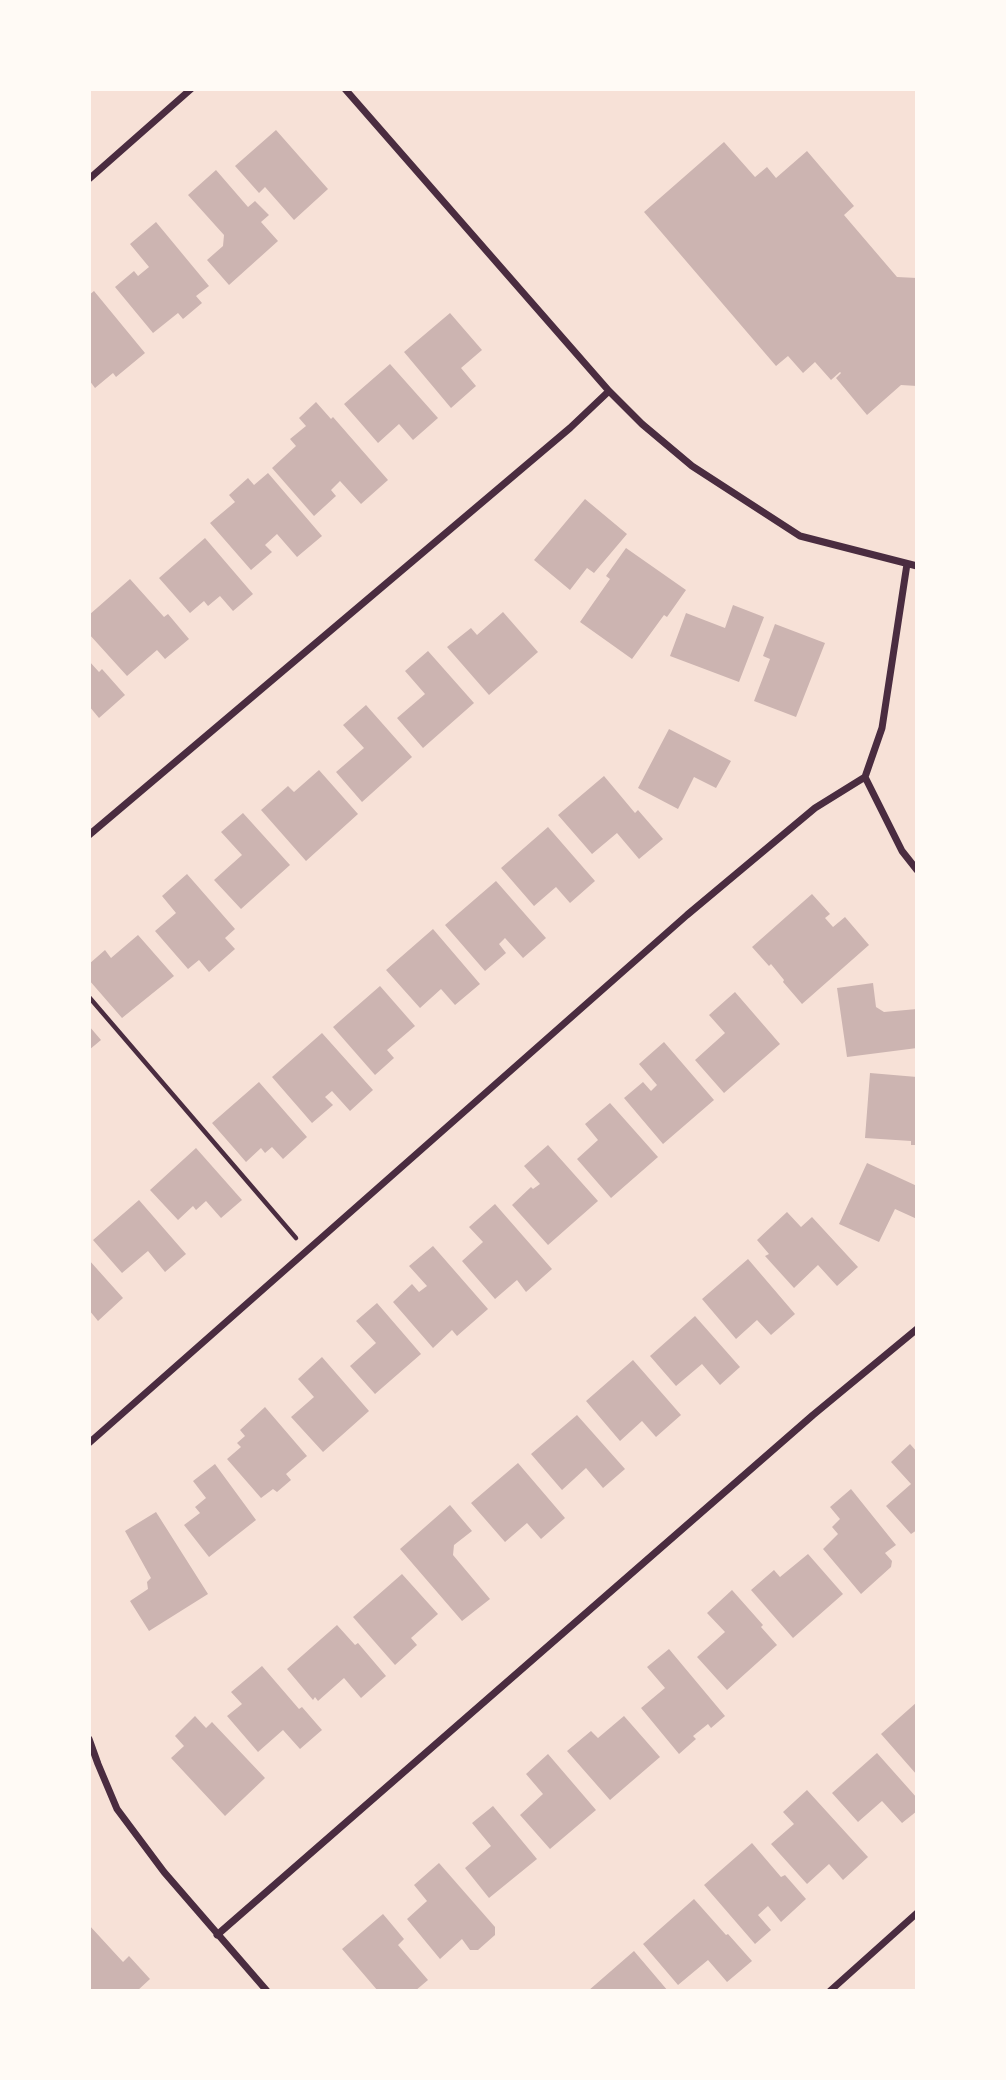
<!DOCTYPE html>
<style>
body{margin:0}
#map{position:relative;width:1006px;height:2080px;overflow:hidden;background:#f7e1d7;font-family:"Times New Roman",serif}
canvas{display:block}
.frame{position:absolute;inset:0;border:91px solid #fffaf5;pointer-events:none}
</style>
<div id="map">
<canvas width="1006" height="2080"></canvas>
<div class="frame"></div>
</div>
<script>
const ctx = document.querySelector('canvas').getContext('2d');
ctx.lineJoin = 'round';
function paint(path, color) { ctx.fillStyle = color; ctx.fill(path, 'evenodd'); }
function stroke(path, color, width, dash) { ctx.strokeStyle = color; ctx.lineWidth = width; ctx.lineCap = dash ? 'butt' : 'round'; ctx.setLineDash(dash || []); ctx.stroke(path); }
paint(new Path2D(`
 M276,130L328,189L294,220L265,187L259,193L235,166Z
 M724,142L755,177L767,167L776,178L807,151L854,206L844,215L897,277L917,278V386L901,385L867,415L836,378L841,373L840,372L831,380L815,362L803,373L788,356L776,366L644,212Z
 M216,170L248,207L255,201L269,215L261,222L278,241L229,285L207,260L223,246L224,235L188,195Z
 M156,222L209,286L196,296L202,303L183,319L178,313L153,333L115,287L134,271L138,276L149,267L130,244Z
 M94,291L145,353L116,377L113,373L95,388L89,380V295Z
 M450,313L482,350L461,368L476,386L451,408L404,352Z
 M390,364L438,418L413,440L399,424L378,443L344,404Z
 M316,402L331,419L333,417L388,480L361,504L340,481L331,490L336,496L314,516L272,468L296,446L290,439L306,426L299,418Z
 M268,473L322,536L297,557L277,534L265,545L272,552L251,570L210,523L235,502L229,495L248,478L254,485Z
 M585,499L627,534L594,573L587,568L570,590L534,560Z
 M205,538L253,594L233,611L220,596L208,606L204,601L190,613L159,578Z
 M626,548L686,590L667,617L664,615L632,659L580,622L610,579L606,576Z
 M130,579L164,617L168,614L189,639L165,659L157,650L127,676L89,634V615Z
 M733,605L764,617L739,682L670,656L686,613L725,628Z
 M503,612L538,652L489,695L447,647L471,628L477,635Z
 M775,624L825,643L796,717L754,701L770,659L763,656Z
 M428,651L474,703L423,748L397,718L425,694L405,671Z
 M89,661L99,672L102,669L125,695L99,718L89,706Z
 M366,705L412,757L362,802L336,772L364,748L343,725Z
 M669,729L731,761L716,788L694,777L678,809L638,788Z
 M319,770L358,814L306,861L261,810L288,786L294,792Z
 M604,776L635,813L638,810L663,839L639,859L617,833L592,854L558,815Z
 M243,813L290,865L241,909L214,880L242,855L221,832Z
 M548,827L595,881L570,903L556,887L534,906L501,868Z
 M187,874L235,929L225,938L235,949L209,972L199,960L188,969L155,931L176,913L162,896Z
 M496,881L546,938L523,958L505,938L499,944L506,953L485,971L445,925Z
 M812,894L830,914L825,918L833,927L845,917L869,945L802,1004L783,982L784,980L771,964L769,966L752,947Z
 M433,929L480,984L455,1005L441,989L420,1008L386,970Z
 M138,935L174,976L122,1018L89,980V964L105,950L111,958Z
 M873,983L876,1007L884,1012L917,1009V1048L847,1057L837,988Z
 M380,986L415,1026L387,1050L394,1058L375,1075L333,1027Z
 M735,992L780,1044L724,1093L695,1060L725,1033L709,1015Z
 M89,1026L101,1040L89,1050Z
 M322,1033L373,1090L350,1111L332,1091L325,1097L333,1105L312,1123L272,1077Z
 M664,1042L714,1100L663,1144L624,1098L643,1082L651,1091L657,1085L639,1064Z
 M870,1073L917,1077V1145H911V1141L865,1138Z
 M259,1082L307,1137L283,1159L272,1147L265,1153L261,1148L246,1162L212,1123Z
 M610,1103L658,1157L611,1198L577,1159L598,1140L585,1124Z
 M548,1145L598,1201L548,1245L512,1205L531,1187L533,1189L540,1184L524,1166Z
 M196,1148L242,1200L221,1218L206,1201L196,1210L193,1206L178,1220L150,1190Z
 M867,1163L917,1186V1219L895,1209L879,1242L839,1224Z
 M139,1200L186,1254L165,1272L148,1251L122,1273L93,1240Z
 M495,1204L552,1269L526,1292L517,1280L495,1299L462,1261L483,1242L469,1227Z
 M787,1212L801,1227L812,1217L858,1267L837,1286L818,1265L794,1288L765,1256L769,1254L757,1240Z
 M433,1246L488,1309L457,1336L452,1330L433,1348L393,1302L412,1284L419,1292L427,1286L409,1266Z
 M748,1259L795,1314L771,1335L757,1320L736,1339L702,1299Z
 M89,1260L123,1298L98,1321L89,1310Z
 M377,1303L421,1354L375,1394L350,1366L376,1343L356,1321Z
 M695,1316L740,1367L720,1385L702,1364L676,1386L650,1356Z
 M322,1357L369,1411L323,1452L291,1417L314,1397L298,1379Z
 M633,1360L681,1415L656,1437L642,1421L620,1441L586,1401Z
 M265,1407L307,1456L286,1474L291,1480L277,1492L273,1489L261,1498L227,1459L241,1447L237,1443L245,1436L240,1430Z
 M577,1415L625,1469L603,1488L586,1468L562,1490L531,1454Z
 M910,1444L917,1452V1530L911,1534L886,1506L911,1484L891,1462Z
 M518,1463L565,1518L541,1539L527,1523L505,1542L471,1503Z
 M215,1464L256,1520L209,1557L184,1525L200,1513L195,1507L206,1498L193,1481Z
 M851,1489L896,1545L885,1553L892,1561L891,1567L861,1594L823,1549L838,1534L832,1527L840,1519L830,1507Z
 M450,1505L472,1531L454,1545L453,1555L490,1599L462,1621L400,1549Z
 M156,1512L208,1594L149,1631L130,1601L148,1589L147,1582L151,1578L125,1531Z
 M808,1554L843,1594L793,1638L751,1590L774,1570L780,1577Z
 M402,1574L438,1614L411,1638L417,1645L395,1665L353,1617Z
 M732,1590L763,1625L761,1627L777,1645L727,1690L697,1657L725,1632L707,1613Z
 M337,1625L355,1645L358,1643L386,1676L361,1698L344,1678L318,1701L315,1697L313,1700L287,1669Z
 M669,1649L725,1716L711,1728L708,1724L693,1736L696,1739L679,1754L641,1708L665,1688L647,1667Z
 M262,1666L299,1709L302,1707L322,1730L300,1749L283,1730L258,1752L227,1716L242,1704L231,1692Z
 M917,1702V1775L881,1734Z
 M195,1716L206,1728L212,1722L265,1778L225,1816L171,1758L184,1746L175,1736Z
 M624,1716L660,1757L610,1800L567,1751L591,1731L598,1738Z
 M877,1753L917,1798V1811L902,1823L882,1801L858,1822L832,1793Z
 M548,1754L596,1810L550,1849L520,1815L543,1794L526,1774Z
 M807,1790L868,1857L843,1880L829,1864L807,1884L771,1844L794,1824L783,1812Z
 M493,1806L537,1859L489,1898L465,1868L491,1846L472,1823Z
 M752,1843L781,1877L785,1875L806,1899L781,1922L768,1906L758,1915L771,1930L755,1944L704,1885Z
 M439,1863L495,1927V1935L478,1950H470L462,1939L440,1959L407,1919L427,1901L414,1885Z
 M694,1899L726,1935L728,1934L752,1961L727,1982L708,1960L678,1985L643,1944Z
 M383,1914L404,1939L398,1945L428,1980L415,1991H378L342,1949Z
 M89,1925L123,1962L129,1956L150,1979L137,1991H89Z
 M634,1951L668,1991H588Z`), '#ccb4b1');
stroke(new Path2D(`
 M89,997L296,1238`), '#4a2c40', 4.5);
stroke(new Path2D(`
 M345,89L609,391L642,424L692,466L800,536L917,566
 M89,179L191,89
 M865,777L902,851L917,870
 M89,835L570,428L609,391
 M89,1443L687,915L815,808L865,777L882,728L907,564
 M89,1739L98,1764L117,1809L164,1872L267,1991
 M217,1935L813,1415L917,1329
 M830,1991L917,1913`), '#4a2c40', 7);
</script>
